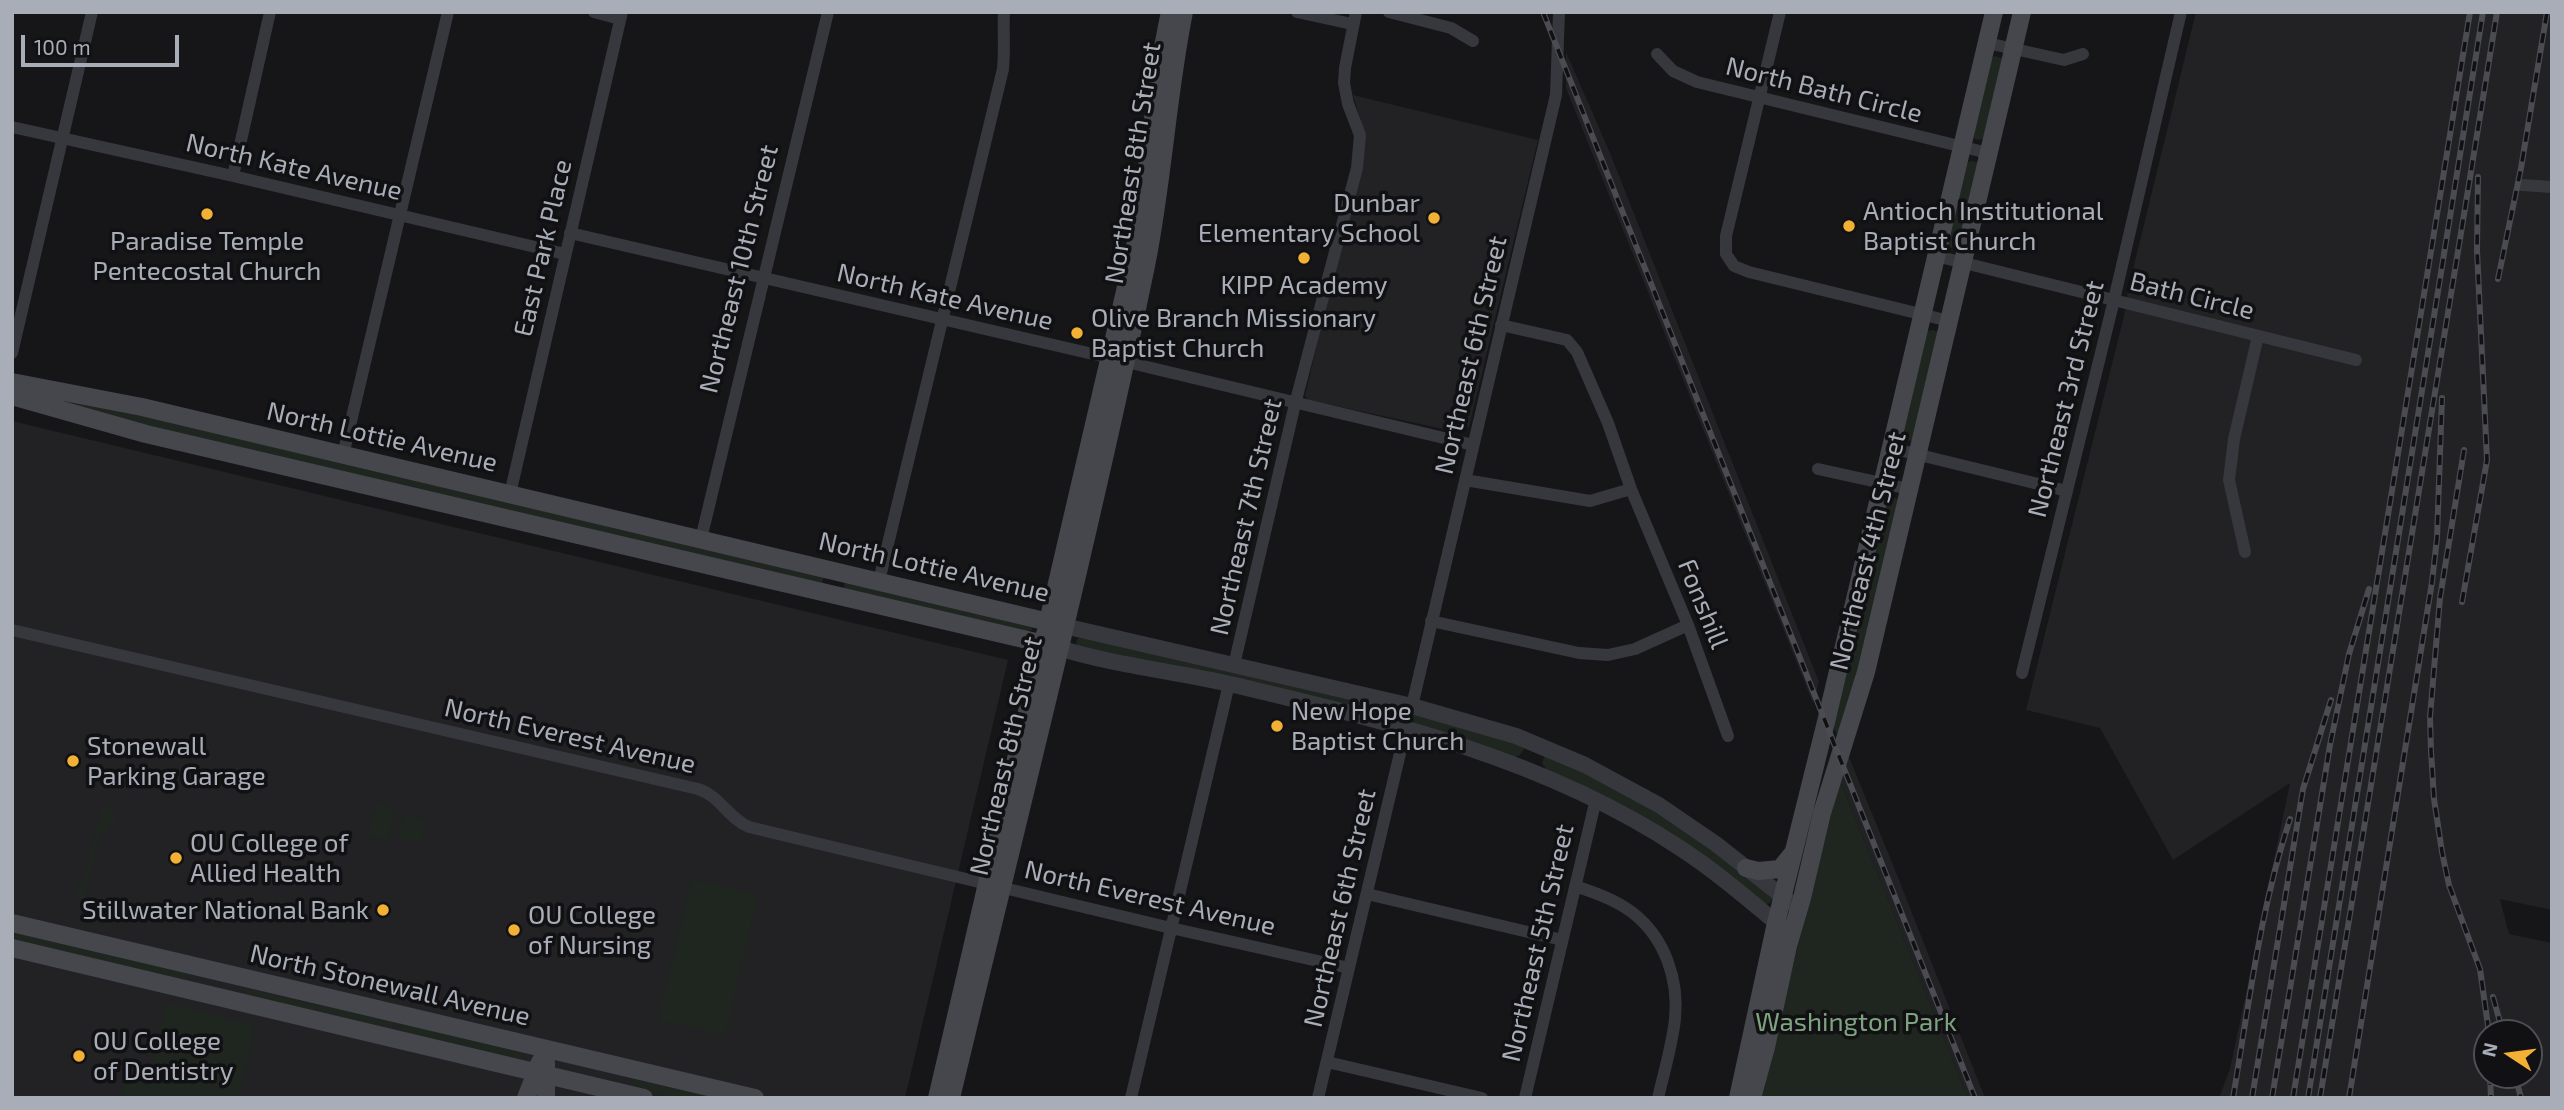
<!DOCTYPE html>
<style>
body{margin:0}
#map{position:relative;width:2564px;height:1110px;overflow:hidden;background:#161618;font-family:"Exo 2",sans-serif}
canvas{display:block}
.frame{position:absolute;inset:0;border:14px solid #a8adb8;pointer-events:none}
.north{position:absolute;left:2473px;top:1019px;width:70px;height:70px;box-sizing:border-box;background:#111113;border:2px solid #4d4f55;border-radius:50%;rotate:283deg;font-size:19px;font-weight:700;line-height:28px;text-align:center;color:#a8adb8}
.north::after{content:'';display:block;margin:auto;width:24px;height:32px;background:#f2b134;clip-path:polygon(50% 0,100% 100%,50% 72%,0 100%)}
.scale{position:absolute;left:21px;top:35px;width:158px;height:32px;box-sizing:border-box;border:4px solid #a8adb8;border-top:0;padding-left:9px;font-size:21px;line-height:24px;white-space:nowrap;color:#a8adb8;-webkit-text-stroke:5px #111113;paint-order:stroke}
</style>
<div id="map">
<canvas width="2564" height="1110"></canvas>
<div class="frame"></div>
<div class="north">N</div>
<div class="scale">100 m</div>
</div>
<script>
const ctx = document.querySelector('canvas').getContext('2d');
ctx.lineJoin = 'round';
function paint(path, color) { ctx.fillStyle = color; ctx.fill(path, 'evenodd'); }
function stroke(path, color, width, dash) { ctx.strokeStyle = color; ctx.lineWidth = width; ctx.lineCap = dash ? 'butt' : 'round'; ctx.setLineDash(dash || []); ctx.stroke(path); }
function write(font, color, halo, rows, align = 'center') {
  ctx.font = font + ' "Exo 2",sans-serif'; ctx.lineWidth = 7; ctx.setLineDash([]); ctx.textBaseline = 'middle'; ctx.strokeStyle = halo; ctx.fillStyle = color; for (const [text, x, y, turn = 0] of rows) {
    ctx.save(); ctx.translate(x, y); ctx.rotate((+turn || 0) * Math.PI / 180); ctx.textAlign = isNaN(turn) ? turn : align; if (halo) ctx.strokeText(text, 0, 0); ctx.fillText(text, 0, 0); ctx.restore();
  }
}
paint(new Path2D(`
 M2196,12H2552V910L2500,899L2509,934L2552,943V1098H2219L2230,1069L2290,783L2173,860L2100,728L2026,710L2124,316L2128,290ZM2487,1033H2529V1075H2487Z
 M1566,52L1610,153L1819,682L1813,703L1566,88Z
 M1353,95L1538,140L1469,427L1457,432L1309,400L1305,396L1365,137Z
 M12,421L1008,660L905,1098H12Z
 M1847,752L1897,875L1985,1098H1968L1839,778Z`), '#222225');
paint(new Path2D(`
 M1995,56L2002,58L2004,63L1987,137L1979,140L1975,139L1972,133L1989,60Z
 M1970,161L1977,162L1980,167L1961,246L1949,248L1947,243L1965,165Z
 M1932,330L1939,332L1915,439L1909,441L1901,435L1926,331Z
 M14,388L69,398L824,576L822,584L135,428Z
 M1889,497L1896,498L1899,503L1863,661L1839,738L1832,725L1885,501Z
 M845,581L1034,623L1032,630L1025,633L844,589Z
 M1083,637L1214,663L1521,741L1524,749L1520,755L1513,758L1096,654L1076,645L1077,639Z
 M1545,755L1649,803L1773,895V900L1768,904L1763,903L1548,772L1542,763Z
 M1839,778L1968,1098H1758L1778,1026Z
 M376,803L395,807L388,841L368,836Z
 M108,807L113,809L117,818L99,836L85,898L81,901L75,897L76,893L87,870L100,813L102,809Z
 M404,815L426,820L421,843L398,838Z
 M691,879L758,895L725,1036L658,1020Z
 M12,929L188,972L189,976L185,981L12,942Z
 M245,988L319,1006L356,1009L395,1018L392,1031L243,996Z
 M166,1003L256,1026L238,1098H121L125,1081L148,1086Z
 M404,1020L522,1051L523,1055L519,1059L400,1034Z
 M634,1080L698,1090L732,1098H678L632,1088L630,1083Z`), '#1e261f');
stroke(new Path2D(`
 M594,12L620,19
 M1297,12L1352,24
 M1389,12L1451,28L1473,41
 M1780,12L1726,236V254L1734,266L1749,272L1949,321
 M1987,43L2064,60L2083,54
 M1657,54L1673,71L1697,82L1988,153
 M12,127L233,176L565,254
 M233,176L270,12
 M2522,185L2552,187
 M570,233L1110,358L1473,445
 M1936,256L2356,360
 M1501,325L1567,340L1577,352L1608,423L1631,489L1688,625L1728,736
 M12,353L92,12
 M1891,448L2067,491
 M343,455L448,12
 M1818,469L1909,489
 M1465,480L1590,501L1631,489
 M510,494L622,12
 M701,539L828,12
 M2245,552L2229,480L2234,439L2258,336
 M879,581L1003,69C1005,49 1003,31 1004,12
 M1431,621L1579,653L1608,655L1635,649L1688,625
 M12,630L698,789C720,796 728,818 749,827L1171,928L1349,968
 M1234,665L1295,404L1357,168L1360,135L1348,104L1344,83L1345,68L1356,12
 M2022,673L2114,300L2181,12
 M1412,706L1556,95L1559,12
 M1575,886C1596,893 1616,900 1633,913C1665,938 1679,980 1675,1019C1672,1046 1664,1072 1658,1098
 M1367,894L1562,940
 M1327,1062L1482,1098
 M1131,1098L1229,684
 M1318,1098L1406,728
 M1525,1098L1596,799`), '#37383d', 12);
stroke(new Path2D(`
 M1064,626L1412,706L1516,736L1585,765L1659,805L1716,844L1791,903
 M1059,648C1114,665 1173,671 1230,684C1386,721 1544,758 1680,848C1717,872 1750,901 1784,929`), '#37383d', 16);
stroke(new Path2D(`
 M12,382L142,407L1057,624
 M12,396L146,434L1053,646
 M1746,868L1758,871L1780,869L1793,853
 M12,923L755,1098
 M12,948L644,1098
 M526,1098L540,1062
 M546,1098V1063
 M937,1098L1133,257C1150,176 1152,93 1170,12
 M951,1098C1017,821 1088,545 1146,266C1163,182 1167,96 1184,12
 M1738,1098L1776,923L1826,722L1994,12
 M1752,1098L1766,1047L1788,946L1802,898L1822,813L1866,672L2022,12`), '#45474d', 18);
const rail = new Path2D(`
 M1543,12L1975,1098
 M2498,279L2521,168L2547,12
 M2464,450L2440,598L2430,717L2431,751L2434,799L2442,852L2449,885L2480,969L2489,1033
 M2462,602L2487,460L2477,250L2478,177
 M2493,997L2503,1033
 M2490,1075L2491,1098
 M2515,1075L2521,1098
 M2233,1098C2249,1004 2260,909 2290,819
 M2252,1098L2303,789L2331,700
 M2272,1098L2330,745L2349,654L2369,589
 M2293,1098L2470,12
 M2308,1098L2483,12
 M2320,1098L2497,12
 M2349,1098L2432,582L2437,538L2442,398`);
stroke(rail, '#4a4c52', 6);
stroke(rail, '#111113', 3.5, [10]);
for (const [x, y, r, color] of [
 [207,214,7,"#f2b134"],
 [1434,218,7,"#f2b134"],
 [1849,226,7,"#f2b134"],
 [1304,258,7,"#f2b134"],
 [1077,333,7,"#f2b134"],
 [1277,726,7,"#f2b134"],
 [73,761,7,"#f2b134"],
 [176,858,7,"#f2b134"],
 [383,910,7,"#f2b134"],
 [514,930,7,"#f2b134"],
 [79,1056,7,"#f2b134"]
]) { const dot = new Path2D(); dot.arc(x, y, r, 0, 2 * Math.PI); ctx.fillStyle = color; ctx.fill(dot); stroke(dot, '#111113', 2.5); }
write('26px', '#a8adb8', '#111113', [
 ["North Bath Circle",1824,90,14],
 ["Northeast 8th Street",1133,163,-81],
 ["North Kate Avenue",294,167,13],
 ["East Park Place",543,248,-77],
 ["Northeast 10th Street",739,269,-76],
 ["Bath Circle",2192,296,14],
 ["North Kate Avenue",945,297,13],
 ["Northeast 6th Street",1471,355,-77],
 ["Northeast 3rd Street",2066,399,-76],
 ["North Lottie Avenue",382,437,13],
 ["Northeast 7th Street",1246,517,-77],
 ["Northeast 4th Street",1868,551,-76],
 ["North Lottie Avenue",934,567,13],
 ["Fonshill",1703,604,68],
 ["North Everest Avenue",570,736,13],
 ["Northeast 8th Street",1006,756,-77],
 ["North Everest Avenue",1150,898,13],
 ["Northeast 6th Street",1340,908,-77],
 ["Northeast 5th Street",1538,943,-77],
 ["North Stonewall Avenue",390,985,13]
]);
write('26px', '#a8adb8', '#111113', [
 ["Dunbar",1420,203,"right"],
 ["Elementary School",1420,233,"right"],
 ["Antioch Institutional",1863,211],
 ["Baptist Church",1863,241],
 ["Paradise Temple",207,241,"center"],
 ["Pentecostal Church",207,271,"center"],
 ["KIPP Academy",1304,285,"center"],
 ["Olive Branch Missionary",1091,318],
 ["Baptist Church",1091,348],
 ["New Hope",1291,711],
 ["Baptist Church",1291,741],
 ["Stonewall",87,746],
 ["Parking Garage",87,776],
 ["OU College of",190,843],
 ["Allied Health",190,873],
 ["Stillwater National Bank",369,910,"right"],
 ["OU College",528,915],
 ["of Nursing",528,945],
 ["OU College",93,1041],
 ["of Dentistry",93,1071]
], 'left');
write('26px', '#7fa381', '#111113', [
 ["Washington Park",1856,1022]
]);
</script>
